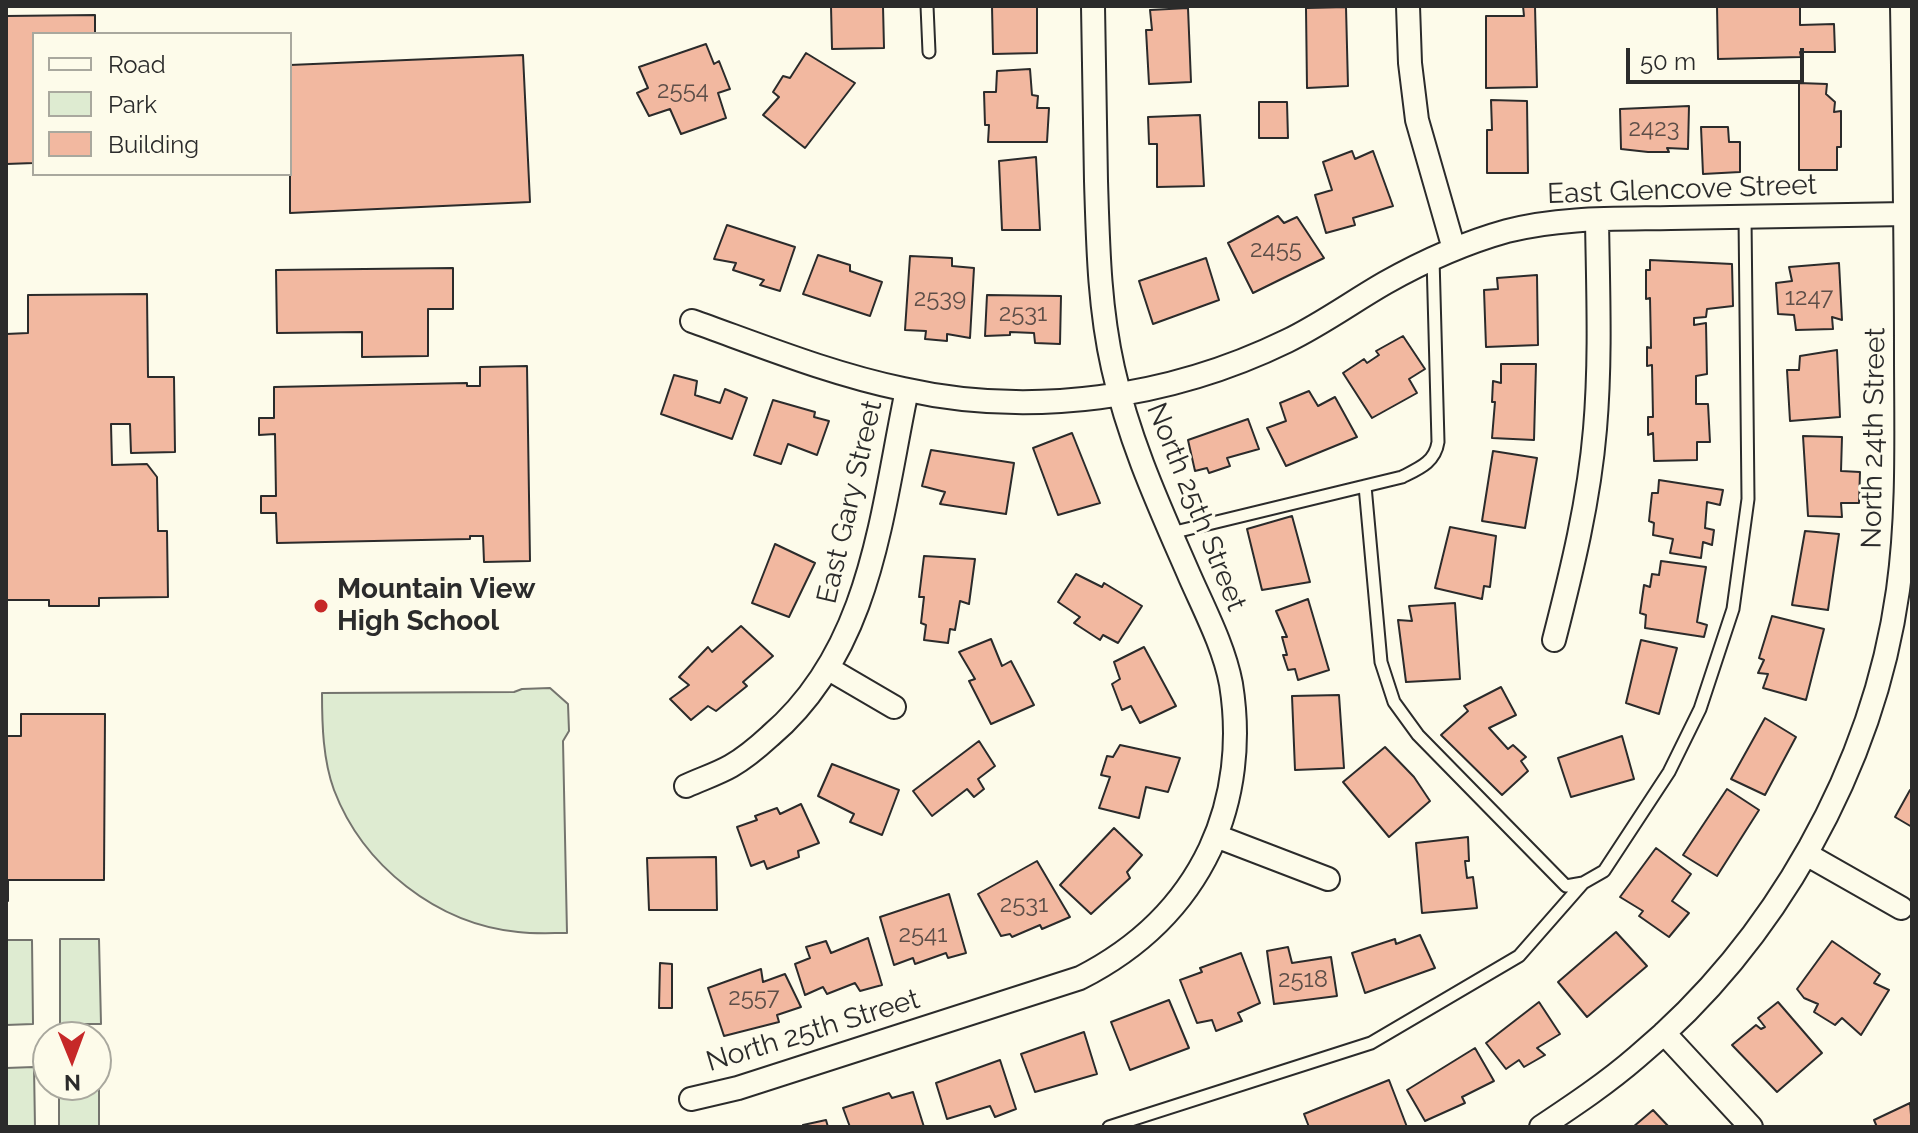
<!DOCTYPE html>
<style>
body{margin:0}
#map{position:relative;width:1918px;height:1133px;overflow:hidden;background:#fdfbea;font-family:Raleway,sans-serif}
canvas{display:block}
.frame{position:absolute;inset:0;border:8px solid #2b2b2b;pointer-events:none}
.legend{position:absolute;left:32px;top:32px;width:260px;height:144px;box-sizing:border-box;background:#fdfbea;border:2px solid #a9a89e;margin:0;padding:10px 14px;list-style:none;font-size:24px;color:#2b2b2b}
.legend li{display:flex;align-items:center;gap:16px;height:40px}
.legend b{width:40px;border:2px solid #a9a89e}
.north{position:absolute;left:32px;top:1021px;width:80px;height:80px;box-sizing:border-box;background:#fdfbea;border:2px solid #a9a89e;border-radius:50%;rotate:179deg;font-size:22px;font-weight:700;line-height:32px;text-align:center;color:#2b2b2b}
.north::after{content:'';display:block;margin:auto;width:28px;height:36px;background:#c62828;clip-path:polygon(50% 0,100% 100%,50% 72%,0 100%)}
.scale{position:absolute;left:1626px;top:48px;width:178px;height:36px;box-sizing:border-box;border:4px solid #2b2b2b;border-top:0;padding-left:10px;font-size:24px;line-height:28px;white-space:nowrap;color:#2b2b2b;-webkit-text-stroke:6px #fdfbea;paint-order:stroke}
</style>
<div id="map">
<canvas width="1918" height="1133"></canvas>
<div class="frame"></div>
<ul class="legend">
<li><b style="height:10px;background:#fdfbea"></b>Road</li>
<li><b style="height:22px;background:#deebd1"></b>Park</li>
<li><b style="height:22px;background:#f2b8a0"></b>Building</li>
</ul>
<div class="north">N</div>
<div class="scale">50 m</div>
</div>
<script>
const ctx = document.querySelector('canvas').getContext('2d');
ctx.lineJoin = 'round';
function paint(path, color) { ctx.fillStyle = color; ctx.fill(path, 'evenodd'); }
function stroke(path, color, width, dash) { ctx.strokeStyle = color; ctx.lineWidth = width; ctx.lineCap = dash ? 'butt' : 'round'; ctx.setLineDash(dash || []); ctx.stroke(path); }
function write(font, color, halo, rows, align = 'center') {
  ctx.font = font + ' Raleway,sans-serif'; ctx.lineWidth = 6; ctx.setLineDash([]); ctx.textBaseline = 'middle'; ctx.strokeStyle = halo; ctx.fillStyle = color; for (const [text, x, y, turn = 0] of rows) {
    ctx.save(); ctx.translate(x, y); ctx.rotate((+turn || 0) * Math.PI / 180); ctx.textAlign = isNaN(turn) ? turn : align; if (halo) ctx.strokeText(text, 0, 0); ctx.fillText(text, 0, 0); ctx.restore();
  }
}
const green = new Path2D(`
 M550,688L568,704L569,731L563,741L567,933C551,933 534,934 518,932C437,924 363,866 334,790C323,760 322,725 322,693L514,692L522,689Z
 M60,939H99L101,1024H60Z
 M6,940H32L33,1024L6,1025Z
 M34,1067L35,1127H6V1068Z
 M96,1069H99V1127H59V1085H96Z`);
paint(green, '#deebd1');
stroke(green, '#74746e', 2);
const building = new Path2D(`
 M831,6H883L884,48L832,49Z
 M992,6H1037V53L993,54Z
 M1523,6H1535L1537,87L1486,88V16H1524Z
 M1717,6H1800V25L1834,24L1835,52H1800L1801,57L1718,59Z
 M1346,7L1348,86L1307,88L1306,8Z
 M1188,8L1191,82L1149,84L1146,30H1152L1150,10Z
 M95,15V34H34V163L6,164V16Z
 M706,44L714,64L719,61L730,89L718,93L726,118L681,134L670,109L649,116L637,93L648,88L639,67Z
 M806,53L855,83L805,148L763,115L779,97L773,92L783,76L790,78Z
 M523,55L530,202L290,213V65Z
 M1030,69L1032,95L1038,96L1037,108H1049L1047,142H988L989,125H985L984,92H996L997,71Z
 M1799,83L1827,84L1826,94L1835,102L1834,112L1841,111V147H1837V170H1799Z
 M1491,100L1527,101L1528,173H1487V130H1492Z
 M1259,102H1287L1288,138H1259Z
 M1689,106L1688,149L1667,148L1669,152H1648L1621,149L1620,109Z
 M1200,115L1204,186L1157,187V144H1149L1148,117Z
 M1701,127H1728L1729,142H1740V172L1703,174Z
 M1352,151L1355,159L1373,151L1393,206L1353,218L1355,225L1326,233L1315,195L1332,190L1323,162Z
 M1036,157L1040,230H1002L999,161Z
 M1278,216L1284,223L1297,217L1324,258L1253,293L1228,243Z
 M727,225L795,247L780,291L760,285L764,280L733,270L736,263L714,259Z
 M818,255L850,265V271L882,282L870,316L803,294Z
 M910,256L952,258V266L974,268L970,338L947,334V341L925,339L926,331L905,330Z
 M1206,258L1219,300L1153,324L1139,281Z
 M1650,260L1732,264L1733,306L1707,309L1706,317L1694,318V325L1706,323L1707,374L1696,376V404H1708L1710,442H1697V460L1654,461L1653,433L1648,435V417H1653L1652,365L1647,366V347L1651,348L1650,298L1646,299V270H1650Z
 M1839,263L1842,320L1832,317L1833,329L1796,330L1794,315L1778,314L1776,283L1792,281L1789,267Z
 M453,268V309H428V356L362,357V332L277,333L276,270Z
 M1537,275L1538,345L1486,347L1484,290L1498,289L1497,278Z
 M147,294L148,377H174L175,452L131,453L130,424H111L112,465L147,464L157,477L158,531H167L168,597L99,598V606H49V600H6V334L28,333V295Z
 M987,295L1061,296L1060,344L1035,343L1034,333L1010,332V335L985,336Z
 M1403,336L1425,369L1409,379L1417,393L1372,418L1343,373L1364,359L1367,363L1379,355L1376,351Z
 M1837,350L1840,417L1790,421L1787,370H1799L1800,356Z
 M1501,364H1536L1534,440L1492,438L1495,402H1492L1493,381L1501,383Z
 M527,366L530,561L484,562L483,536H470V539L277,543L276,513H261V496H276L275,434L259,435V418H274V387L467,383V386H480V367Z
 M674,375L697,381L695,395L720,403L725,389L747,398L732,439L661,414Z
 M1309,391L1318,406L1335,397L1357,437L1286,466L1267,428L1286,421L1280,403Z
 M773,400L815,412L814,417L829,421L817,455L788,444L781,464L754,455Z
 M1248,419L1259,449L1227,458L1230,466L1209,473L1207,468L1195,471L1188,440Z
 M1072,433L1100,503L1058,515L1033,448Z
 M1803,436L1842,437L1841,471L1860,472L1859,503H1841L1842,517L1808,516Z
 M931,450L1014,463L1006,514L940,504L945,492L922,486Z
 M1493,451L1537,458L1525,528L1482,521Z
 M1659,480L1723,490L1720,505L1707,502L1705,528L1714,530L1712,545L1703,542L1701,558L1670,553L1673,539L1653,535L1654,523L1649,521L1652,493H1658Z
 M1292,516L1310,582L1262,590L1247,529Z
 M1450,527L1496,536L1490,587L1484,586L1482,599L1435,588Z
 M1805,531L1839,534L1828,610L1792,605Z
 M775,544L815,563L789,617L752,603Z
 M924,556L975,559L969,604L960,601L955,630L950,629L948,643L924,640L926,625L921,623L924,597H919Z
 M1661,561L1706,567L1697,622L1707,625L1704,637L1645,628L1646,615L1640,613L1644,585L1650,587L1652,574L1659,575Z
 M1076,574L1102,587L1104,583L1142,606L1118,643L1103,635L1100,640L1074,623L1080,617L1058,602Z
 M1308,599L1329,670L1298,680L1295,669L1288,670L1283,655H1287L1282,637H1287L1276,611Z
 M1455,603L1460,679L1406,682L1398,620L1412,621L1409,606Z
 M1772,616L1824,629L1806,700L1763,688L1768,674L1758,673L1764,660L1759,658Z
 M741,626L773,656L743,682L747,686L716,711L708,706L691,720L670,699L689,685L679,677L708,647L712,652Z
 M991,639L1002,666L1011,661L1034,705L991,724L969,681L975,679L959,652Z
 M1641,640L1677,648L1659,714L1626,703Z
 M1144,647L1176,706L1140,723L1131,706L1122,710L1112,684L1120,679L1114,662Z
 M1501,687L1516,715L1489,728L1508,749L1513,745L1526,757L1521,761L1528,771L1502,795L1441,735L1468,711L1464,706Z
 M1339,695L1344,768L1295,770L1292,696Z
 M21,714H105L104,880H8V901H6V736H21Z
 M1765,718L1796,737L1765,795L1731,779Z
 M1622,736L1634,779L1571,797L1558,758Z
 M979,741L995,766L978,779L984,789L974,797L967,789L932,816L913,791Z
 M1120,745L1180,758L1168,792L1146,787L1139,818L1099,808L1110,777L1101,775L1107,756L1113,757Z
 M1385,747L1414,777L1430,801L1389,837L1343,782Z
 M832,764L899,790L882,835L850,822L854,814L818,796Z
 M1727,789L1759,810L1717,876L1683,855Z
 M1910,790L1912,791V827L1895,817Z
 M801,804L819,843L798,851L799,857L767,869L764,861L751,866L737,827L757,820L755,816L777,808L780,814Z
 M1114,828L1142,855L1127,872L1130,878L1091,914L1060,885Z
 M1468,837L1469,861H1465L1467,878L1473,877L1477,908L1422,913L1416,843Z
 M1656,848L1691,874L1672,901L1689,913L1669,937L1639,916L1643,911L1620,897Z
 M716,857L717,910H649L647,858Z
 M1037,861L1070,917L1042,929L1040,925L1012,937L1010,934L1001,936L978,894Z
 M949,894L966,953L948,958L946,953L915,964L913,958L894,965L880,917Z
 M1616,932L1647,966L1587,1017L1558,982Z
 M1420,935L1435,968L1365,993L1352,953L1395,939L1396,944Z
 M868,938L882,985L860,991L855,983L827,994L823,987L805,995L795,964L810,958L806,947L826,941L831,953Z
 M1832,941L1880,974L1874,983L1889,990L1861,1035L1842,1018L1835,1025L1814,1012L1818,1004L1804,998L1797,989Z
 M1288,947L1292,963L1331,957L1337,996L1274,1004L1267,951Z
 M1241,953L1260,1003L1238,1013L1242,1021L1216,1031L1212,1020L1197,1023L1180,980L1202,972L1200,968Z
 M660,963L672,964V1008H659Z
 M761,969L763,982L785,974L801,1007L777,1015L779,1022L724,1036L708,988Z
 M1169,1000L1189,1048L1130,1070L1111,1022Z
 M1539,1002L1560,1034L1537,1048L1545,1055L1524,1067L1519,1060L1506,1069L1486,1043Z
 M1778,1002L1822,1053L1777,1092L1732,1045L1756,1025L1761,1029L1765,1027L1758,1018Z
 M1084,1032L1097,1074L1035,1092L1021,1054Z
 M1475,1048L1494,1081L1462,1097L1465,1103L1425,1121L1407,1090Z
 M1000,1060L1016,1109L995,1117L990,1106L947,1119L936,1083Z
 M1389,1080L1407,1127H1309L1304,1114Z
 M913,1092L924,1127H850L843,1108L889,1093L892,1098Z
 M1910,1103L1912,1127H1877L1874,1120Z
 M1653,1110L1669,1127H1633Z
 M826,1120L828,1127H804L803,1125Z`);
paint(building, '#f2b8a0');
stroke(building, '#2b2b2b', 2);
const lane = new Path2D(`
 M927,6L929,52
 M1365,486L1381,662L1394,702L1418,735L1566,886L1583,883L1604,871L1669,772L1700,709L1733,609L1748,499L1745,217
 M1171,533L1402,477C1420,468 1435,462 1438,442L1433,258
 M1109,1127L1371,1043L1519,956L1583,883`);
const street = new Path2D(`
 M1408,6L1410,63L1417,120L1454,249
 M692,321C762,346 831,374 903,389C1031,418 1170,398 1287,341C1322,324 1352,302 1385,283C1424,261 1464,243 1507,231C1561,217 1617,219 1671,218C1750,217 1828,215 1906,214
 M1554,640C1572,570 1589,501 1595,429C1601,359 1598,289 1597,220
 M829,669L894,707
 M686,786C701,779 717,774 731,766C745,758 758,747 770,736C872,649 881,514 907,390
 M1216,836L1328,879
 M1806,854L1901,908
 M1664,1033L1751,1127
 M691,1099L738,1088L1080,978C1137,949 1182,908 1210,849C1234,798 1240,740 1231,684C1224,647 1205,611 1190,577C1160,508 1129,441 1113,368C1099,306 1098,244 1096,181C1095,123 1094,64 1093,6
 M1541,1127C1574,1105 1607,1083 1637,1057C1775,942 1873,768 1898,590C1909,511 1906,431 1906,351C1906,236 1904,121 1902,6`);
stroke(lane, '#2b2b2b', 15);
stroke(street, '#2b2b2b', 26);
stroke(lane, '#fdfbea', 11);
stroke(street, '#fdfbea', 22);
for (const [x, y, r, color] of [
 [321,606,8,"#c62828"]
]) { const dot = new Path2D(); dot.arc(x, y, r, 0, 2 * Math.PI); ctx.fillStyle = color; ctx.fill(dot); stroke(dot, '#fdfbea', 3); }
write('24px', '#5d4e48', null, [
 ["2554",683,91],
 ["2423",1654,129],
 ["2455",1276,250],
 ["1247",1809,298],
 ["2539",940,299],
 ["2531",1023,314],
 ["2531",1024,905],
 ["2541",923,935],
 ["2518",1303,980],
 ["2557",754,998]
]);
write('28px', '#2b2b2b', '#fdfbea', [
 ["East Glencove Street",1682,190,-2],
 ["North 24th Street",1874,438,-89],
 ["East Gary Street",850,502,-77],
 ["North 25th Street",1196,507,68],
 ["North 25th Street",813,1031,-17]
]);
write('bold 28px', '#2b2b2b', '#fdfbea', [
 ["Mountain View",337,590],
 ["High School",337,622]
], 'left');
</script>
